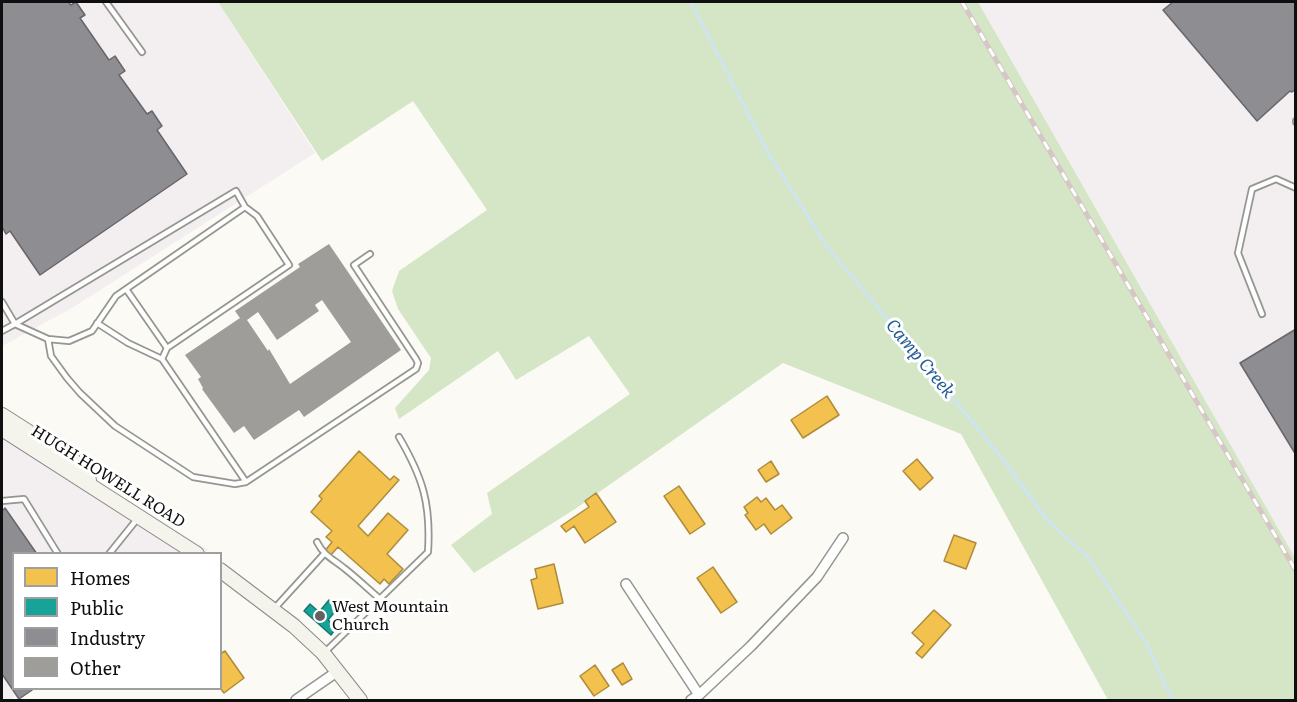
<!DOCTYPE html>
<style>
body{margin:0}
#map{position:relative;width:1297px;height:702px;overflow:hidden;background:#fbfaf4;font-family:Literata,serif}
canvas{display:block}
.frame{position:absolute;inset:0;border:3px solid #0f0f0f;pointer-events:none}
.legend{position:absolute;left:12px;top:552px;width:210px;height:138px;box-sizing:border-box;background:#fff;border:2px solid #9f9f9f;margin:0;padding:8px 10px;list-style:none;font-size:18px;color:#0f0f0f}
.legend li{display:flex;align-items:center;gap:12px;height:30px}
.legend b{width:30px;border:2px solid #9f9f9f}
</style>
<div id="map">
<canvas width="1297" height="702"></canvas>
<div class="frame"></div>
<ul class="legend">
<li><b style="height:16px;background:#f2c14e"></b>Homes</li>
<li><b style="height:16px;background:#17a398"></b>Public</li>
<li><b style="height:16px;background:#8d8d92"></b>Industry</li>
<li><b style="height:16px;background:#9f9d99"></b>Other</li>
</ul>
</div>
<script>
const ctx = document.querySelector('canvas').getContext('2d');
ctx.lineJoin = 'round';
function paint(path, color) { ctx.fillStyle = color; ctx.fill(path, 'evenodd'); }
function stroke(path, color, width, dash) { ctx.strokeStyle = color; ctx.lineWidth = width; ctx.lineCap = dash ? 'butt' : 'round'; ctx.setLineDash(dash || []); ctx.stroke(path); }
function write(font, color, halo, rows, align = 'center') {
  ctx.font = font + ' Literata,serif'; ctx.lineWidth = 6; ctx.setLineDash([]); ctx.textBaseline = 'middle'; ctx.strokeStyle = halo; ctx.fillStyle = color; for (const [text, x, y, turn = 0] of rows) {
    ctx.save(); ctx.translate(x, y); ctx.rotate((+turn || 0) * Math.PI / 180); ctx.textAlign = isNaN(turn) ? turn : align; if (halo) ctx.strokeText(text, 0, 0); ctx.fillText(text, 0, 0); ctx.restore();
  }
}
paint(new Path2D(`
 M2,2H218L315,153L72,308L2,346Z
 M978,2H1295V558Z
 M2,407L82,474L208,550L204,554H14V688L26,689L10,700H2Z`), '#f3eef0');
paint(new Path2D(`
 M218,2H978L1295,558V700H1108L961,434L783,363L575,509L474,573L451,545L492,514L487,493L630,394L589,336L516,380L498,351L399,419L395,408L429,370L431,358L398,309L392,291L399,271L487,210L413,101L322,161Z`), '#d4e6c5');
const homes = new Path2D(`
 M827,396L839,415L803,438L791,420Z
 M359,451L390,480L394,476L399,480L358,526L368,536L388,513L408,530L387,554L403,569L389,584L384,579L380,584L338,547L329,557L324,552L332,542L326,537L332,531L311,512L322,499L319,496Z
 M917,459L933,478L920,490L903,471Z
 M771,461L779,474L766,482L758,470Z
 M679,486L705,524L690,534L664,496Z
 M596,493L616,522L585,543L574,526L566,532L561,526L589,507L585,501Z
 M757,497L761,502L766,498L775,510L782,505L792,518L771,534L764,524L756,530L745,515L748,513L744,507Z
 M954,535L976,543L966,569L944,561Z
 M554,564L563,603L538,609L531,580L537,578L535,569Z
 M713,567L737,602L721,613L697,578Z
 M934,610L951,625L922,658L916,653L924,644L912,633Z
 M225,651L244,678L224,693L220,688V654Z
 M623,663L632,679L622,685L612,670Z
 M595,665L609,686L594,696L580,676Z`);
paint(homes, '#f2c14e');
stroke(homes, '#ae8c3b', 1.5);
const public = new Path2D(`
 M329,600L338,608L328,620L337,627L331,635L304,611L310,604L319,612Z`);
paint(public, '#17a398');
stroke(public, '#15776f', 1.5);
const industry = new Path2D(`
 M2,2H68L71,5L76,2L85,15L80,18L109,60L115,56L125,71L119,75L147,114L152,111L162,126L157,130L187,174L40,275L10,231L6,234L2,227Z
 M1173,2H1296V89L1292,92L1290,91L1257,121L1163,10Z
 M1296,329V455L1240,363Z
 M5,508L37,554H14V688H35L19,699L2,674V511Z`);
paint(industry, '#8d8d92');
stroke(industry, '#67676b', 1.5);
stroke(new Path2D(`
 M691,2L766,149L825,244L999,454L1047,520L1088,557L1146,642L1172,700`), '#cee4f1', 3);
paint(new Path2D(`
 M329,244L401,350L304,417L299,410L254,440L244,426L234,433L202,389L203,388L198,379L201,377L185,355L240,318L235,311L300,267L298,264ZM322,300L351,342L290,384L269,349L268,351L247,320L258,312L277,340L319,311L315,305Z`), '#9f9d99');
const lane = new Path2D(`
 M106,2L142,52
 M1296,121V122
 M236,191L245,207L116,296L92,331L69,341L48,339L15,324Z
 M126,289L167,348
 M2,302L15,324L2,331
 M1262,314L1238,253L1252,189L1276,179L1296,188
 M97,323L128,343L162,359L246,482
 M48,339L51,356L67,378L80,393L115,426L193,477L235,484L246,482L416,369L418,363L416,359L354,265L370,254
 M162,359L167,348L289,265L257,216L245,207
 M2,501L24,499L58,554
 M317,542C324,556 333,559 344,568C357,578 368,589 380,599
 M109,554L138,518
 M274,609L324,554
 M325,652L428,552C431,504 423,478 399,437`);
const street = new Path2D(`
 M626,584L699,695
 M296,700L338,671
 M691,700L699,695L751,646L817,577L843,538`);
const secondary = new Path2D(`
 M2,415L74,461L89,480
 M2,429L197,554
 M220,570L294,626L323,653L360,700`);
stroke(lane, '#959592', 8);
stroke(street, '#959592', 12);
stroke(secondary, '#8c8b89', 16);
stroke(lane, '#fefefd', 4.5);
stroke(street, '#fefefd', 9);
stroke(secondary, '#f4f4ec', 14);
const rail = new Path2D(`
 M962,2L1296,571`);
stroke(rail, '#d6c7c6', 5);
stroke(rail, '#fff', 3, [9]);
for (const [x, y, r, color] of [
 [320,616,6,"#62615f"]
]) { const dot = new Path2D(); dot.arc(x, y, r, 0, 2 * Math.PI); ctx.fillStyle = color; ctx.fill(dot); stroke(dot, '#fff', 2); }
write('16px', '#0f0f0f', '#fff', [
 ["HUGH HOWELL ROAD",108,477,32]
]);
write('16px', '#0f0f0f', '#fff', [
 ["West Mountain",332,607],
 ["Church",332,625]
], 'left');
write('italic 18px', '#235d95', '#fff', [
 ["Camp Creek",920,359,50]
]);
</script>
